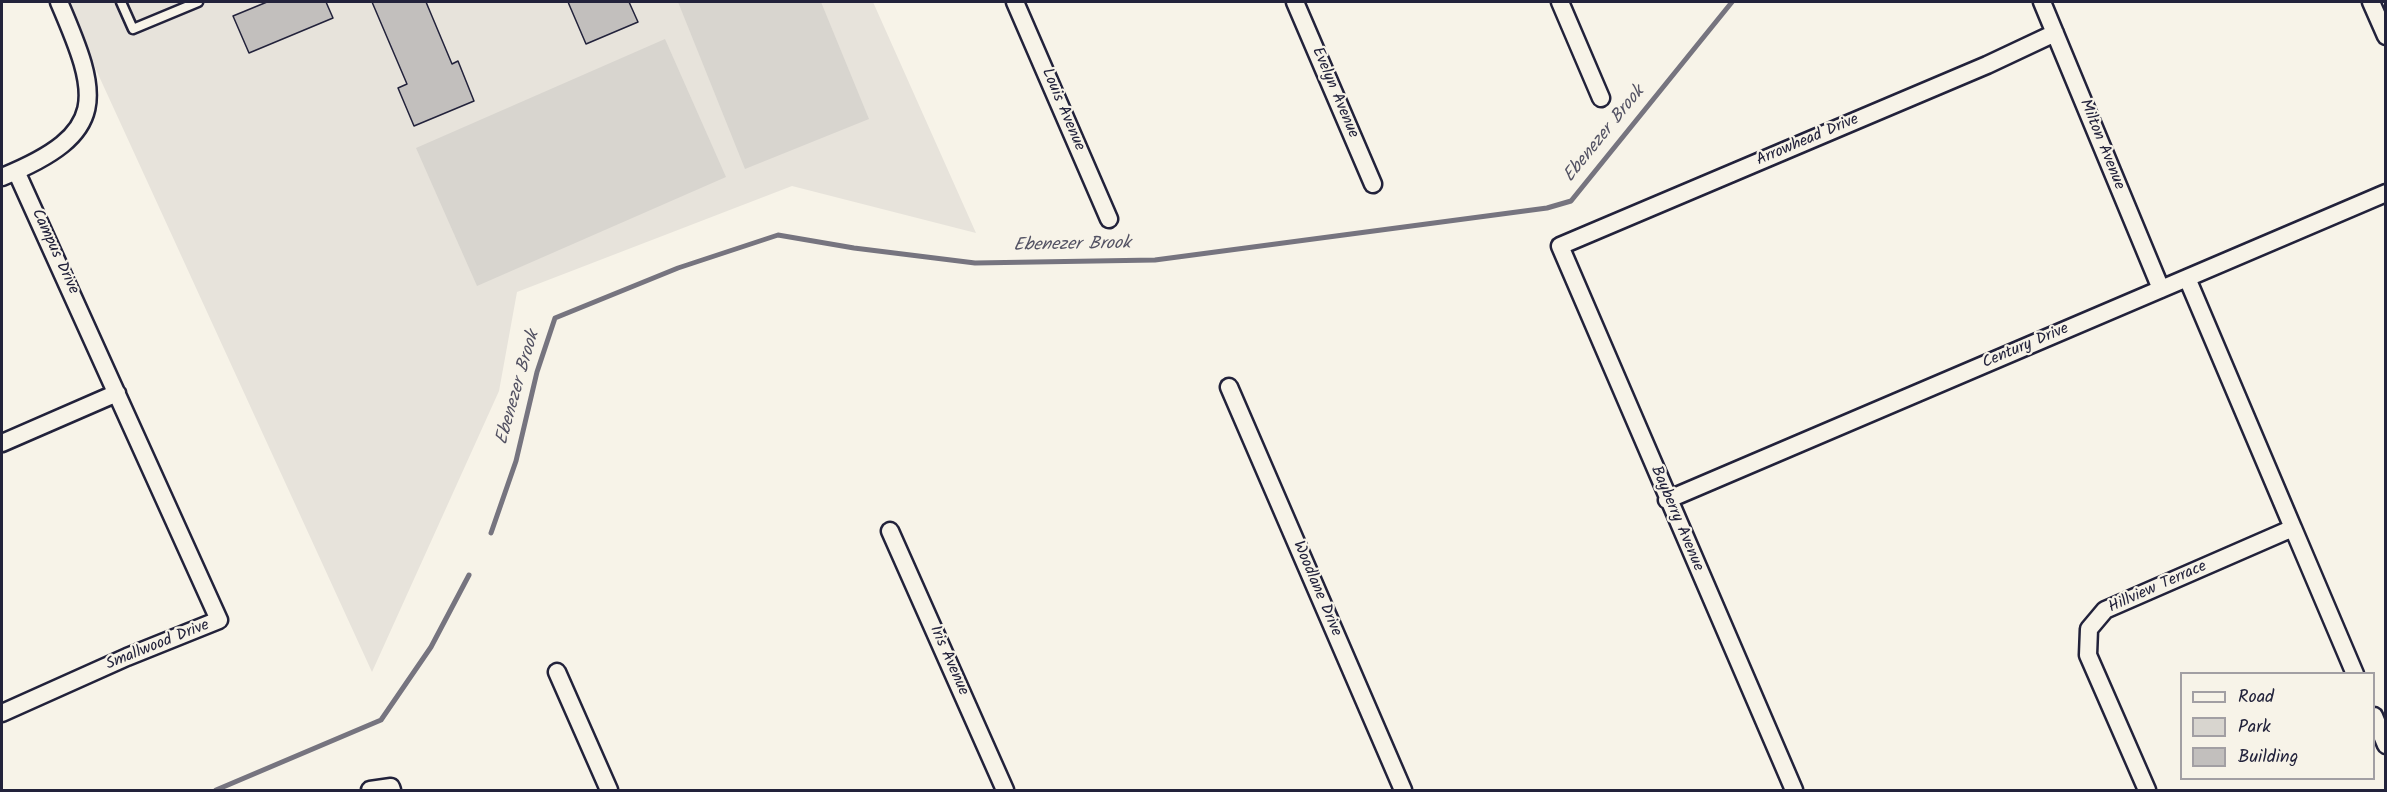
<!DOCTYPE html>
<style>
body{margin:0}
#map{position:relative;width:2387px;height:792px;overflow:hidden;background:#f7f3e8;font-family:Kalam,sans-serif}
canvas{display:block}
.frame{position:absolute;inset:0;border:3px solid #22223b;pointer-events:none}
.legend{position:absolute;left:2180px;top:672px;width:195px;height:108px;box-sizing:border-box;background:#f7f3e8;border:2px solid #a29fa3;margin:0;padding:8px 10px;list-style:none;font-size:18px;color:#22223b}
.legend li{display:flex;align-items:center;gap:12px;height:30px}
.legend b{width:30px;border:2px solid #a29fa3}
</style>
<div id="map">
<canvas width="2387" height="792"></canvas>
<div class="frame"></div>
<ul class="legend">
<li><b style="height:8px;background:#f7f3e8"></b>Road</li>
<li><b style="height:16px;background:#d8d5cf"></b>Park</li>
<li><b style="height:16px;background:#c2bfbd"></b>Building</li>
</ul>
</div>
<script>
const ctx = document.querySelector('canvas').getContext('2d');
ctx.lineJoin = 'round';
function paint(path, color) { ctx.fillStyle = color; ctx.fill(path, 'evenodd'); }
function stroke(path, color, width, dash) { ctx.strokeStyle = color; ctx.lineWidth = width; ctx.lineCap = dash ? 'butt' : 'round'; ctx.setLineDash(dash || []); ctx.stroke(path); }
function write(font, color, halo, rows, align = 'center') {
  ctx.font = font + ' Kalam,sans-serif'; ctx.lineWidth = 4.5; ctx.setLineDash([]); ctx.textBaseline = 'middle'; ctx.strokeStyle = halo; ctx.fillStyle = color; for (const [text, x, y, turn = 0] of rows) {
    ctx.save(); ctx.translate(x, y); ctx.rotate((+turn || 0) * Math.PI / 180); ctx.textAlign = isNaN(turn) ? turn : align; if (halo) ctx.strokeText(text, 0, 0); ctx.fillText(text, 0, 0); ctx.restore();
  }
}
paint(new Path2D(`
 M65,2H873L976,233L792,186L517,292L499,391L372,672Z`), '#e7e3db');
paint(new Path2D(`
 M678,2H821L869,119L745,169Z
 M665,39L726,177L477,286L416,148Z`), '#d8d5cf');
stroke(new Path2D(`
 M491,533L516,461L537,372L555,318L678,268L778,235L854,248L975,263L1155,260L1547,208L1571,201L1732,2
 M216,790L381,720L431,647L469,575`), '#76747f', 5);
const building = new Path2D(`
 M267,2H326L333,18L249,53L233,16Z
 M372,2H426L452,64L458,61L474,101L414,126L398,88L407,84Z
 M568,2H629L638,22L586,44Z`);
paint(building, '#c2bfbd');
stroke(building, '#22223b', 1.5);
const lane = new Path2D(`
 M121,2L133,29L198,2`);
const street = new Path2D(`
 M1015,2L1109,219
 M1295,2L1373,184
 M1560,2L1601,98
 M2042,2L2161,289
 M2371,2L2386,36
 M2,177C110,133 100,97 59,2
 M2187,278L2293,528
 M1229,387L1403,790
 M2,443L117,393
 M1667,500L2386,193
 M890,531L1005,790
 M557,672L609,790
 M2,713L127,657L219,620L16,171
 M2374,716L2386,745
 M370,790L391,787L392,790
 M1794,790L1560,246L1987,65L2055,33
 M2147,790L2088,655L2089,629L2105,610L2293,528L2355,674`);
stroke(lane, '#22223b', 13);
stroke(street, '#22223b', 21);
stroke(lane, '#f7f3e8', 8);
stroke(street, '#f7f3e8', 16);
write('16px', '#22223b', '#f7f3e8', [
 ["Evelyn Avenue",1334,93,67],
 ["Louis Avenue",1062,110,67],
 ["Arrowhead Drive",1808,141,-23],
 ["Milton Avenue",2101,145,68],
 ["Campus Drive",54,252,65],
 ["Century Drive",2026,347,-23],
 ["Bayberry Avenue",1676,519,67],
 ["Hillview Terrace",2158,588,-24],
 ["Woodlane Drive",1316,589,67],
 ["Smallwood Drive",158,646,-22],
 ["Iris Avenue",948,661,66]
]);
write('italic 18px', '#535263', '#f7f3e8', [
 ["Ebenezer Brook",1605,135,-51],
 ["Ebenezer Brook",1072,246,-1],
 ["Ebenezer Brook",519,388,-74]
]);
</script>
